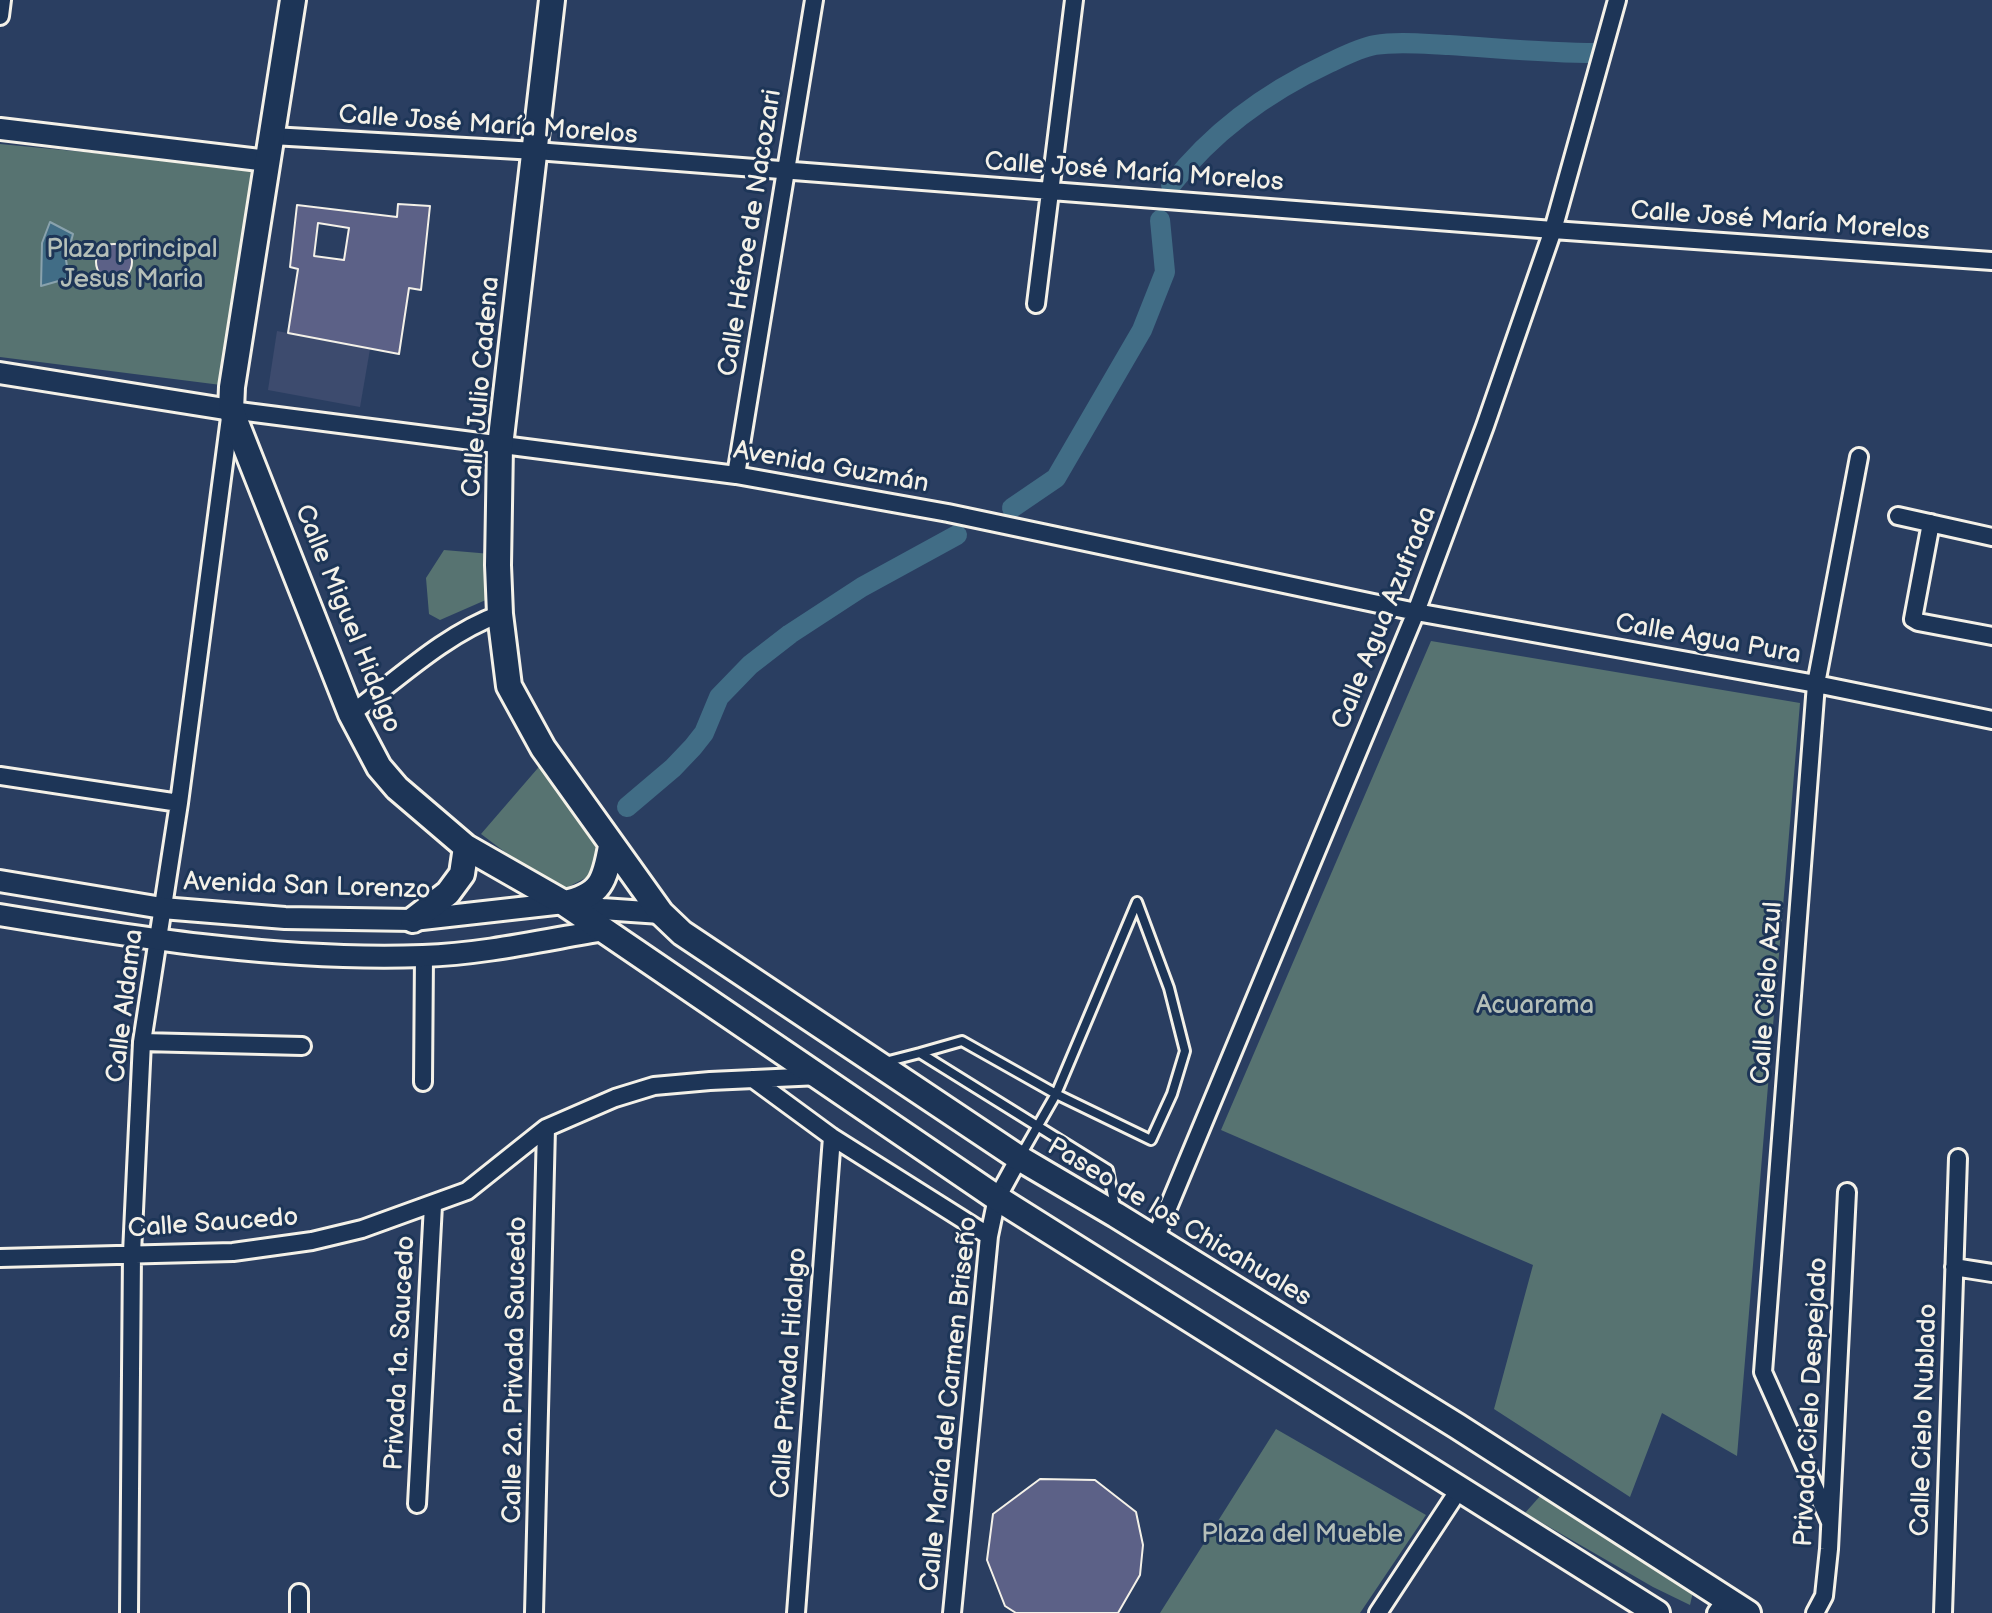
<!DOCTYPE html>
<meta charset="utf-8">
<style>
body{margin:0}
canvas{display:block;background:#2a3e61}
</style>
<canvas width="1992" height="1613"></canvas>
<script>
const ctx = document.querySelector('canvas').getContext('2d');
ctx.lineJoin = 'round';
function paint(path, color) { ctx.fillStyle = color; ctx.fill(path, 'evenodd'); }
function stroke(path, color, width, dash) { ctx.strokeStyle = color; ctx.lineWidth = width; ctx.lineCap = dash ? 'butt' : 'round'; ctx.setLineDash(dash || []); ctx.stroke(path); }
function write(font, color, halo, rows, align = 'center') {
  ctx.font = font + ' "Balsamiq Sans",sans-serif'; ctx.lineWidth = 6; ctx.setLineDash([]); ctx.textBaseline = 'middle'; ctx.strokeStyle = halo; ctx.fillStyle = color; for (const [text, x, y, turn = 0] of rows) {
    ctx.save(); ctx.translate(x, y); ctx.rotate((+turn || 0) * Math.PI / 180); ctx.textAlign = isNaN(turn) ? turn : align; if (halo) ctx.strokeText(text, 0, 0); ctx.fillText(text, 0, 0); ctx.restore();
  }
}
paint(new Path2D(`
 M277,331L370,349L360,407L268,390Z`), '#3d4b6e');
paint(new Path2D(`
 M0,144L263,169L229,386L0,357Z
 M444,550L491,554L488,599L440,620L429,614L426,578Z
 M1431,641L1800,703L1737,1456L1662,1413L1630,1497L1494,1409L1533,1265L1221,1130Z
 M544,761L596,837L599,871L566,888L526,868L481,834Z
 M1276,1429L1426,1515L1360,1613H1160Z
 M1541,1495L1693,1592L1690,1605L1653,1587L1525,1513Z`), '#577371');
const water = new Path2D(`
 M50,222L73,234L66,260L69,278L41,286L42,243Z`);
paint(water, '#416d86');
stroke(water, '#89a2ad', 2);
stroke(new Path2D(`
 M1171,185C1213,131 1267,92 1329,63C1344,56 1359,48 1375,45C1398,41 1425,44 1449,45C1498,48 1546,53 1596,53
 M1012,508L1056,478L1142,330L1165,272L1160,220
 M627,807L673,768L693,747L704,733L719,697L750,665L790,634L862,587L957,535`), '#416d86', 20);
const building = new Path2D(`
 M398,204L430,206L421,290L409,288L399,354L288,333L298,269L290,267L297,205L397,217ZM318,223L349,228L344,260L314,256Z
 M96 262a18 18 0 1 1 36 0a18 18 0 1 1-36 0Z
 M1040,1479L1095,1480L1136,1512L1143,1545L1140,1575L1118,1613H1016L1005,1606L987,1560L993,1514Z`);
paint(building, '#5c6187');
stroke(building, '#f4f1e8', 2);
const service = new Path2D(`
 M920,1053L962,1041L1056,1094L1151,1140L1172,1094L1185,1051L1169,988L1137,902L1056,1094L1020,1157
 M885,1062L920,1053L1108,1170L1115,1207`);
const minor = new Path2D(`
 M0,16L2,0
 M272,136L536,151L1553,230L1992,261
 M1036,304L1074,0
 M736,475L814,0
 M1898,516L1992,537
 M1931,523L1913,619L1918,622L1992,636
 M351,714C398,679 445,634 500,614
 M0,776L179,803
 M142,1042L302,1046
 M753,1079L832,1137L989,1236
 M423,1082L424,956
 M1155,1239L1416,612L1485,426L1553,230L1617,0
 M0,1258L233,1252L312,1241L362,1229L467,1191L546,1128L615,1098L654,1086L710,1081L820,1076
 M1954,1267L1992,1273
 M417,1504L433,1205
 M1830,1522L1763,1372L1816,684L1859,457
 M129,1613L132,1253L142,1042L179,803L231,410L736,475L948,513L1416,612L1816,684L1992,720
 M299,1613V1593
 M534,1613L546,1128
 M796,1613L832,1137
 M952,1613L989,1236L997,1198L1019,1158
 M1378,1613L1460,1488
 M1716,1613L1726,1599
 M1815,1613L1824,1596L1829,1549L1847,1192
 M1943,1613L1958,1158`);
const tertiary = new Path2D(`
 M0,129L268,161
 M0,373L231,410
 M0,881L162,908L285,918L413,920L564,903L602,909L661,913
 M0,915C140,938 281,961 423,956C484,954 544,940 604,930`);
const secondary = new Path2D(`
 M293,0L232,387L231,410L351,714L379,767L397,788L466,847L564,903L997,1198L1657,1613
 M552,0L500,446L498,565L500,614L509,686L543,748L661,913L682,933L1019,1158L1116,1215L1457,1426L1748,1613
 M564,903C601,896 605,880 611,846
 M413,920L448,893L462,874L466,847`);
stroke(service, '#f4f1e8', 14);
stroke(minor, '#f4f1e8', 22);
stroke(tertiary, '#f4f1e8', 26);
stroke(secondary, '#f4f1e8', 30);
stroke(service, '#1d3557', 8);
stroke(minor, '#1d3557', 16);
stroke(tertiary, '#1d3557', 20);
stroke(secondary, '#1d3557', 24);
write('26px', '#f4f1e8', '#1d3557', [
 ["Calle José María Morelos",488,126,4],
 ["Calle José María Morelos",1134,173,4],
 ["Calle José María Morelos",1780,222,4],
 ["Calle Héroe de Nacozari",751,233,-81],
 ["Calle Julio Cadena",482,387,-85],
 ["Avenida Guzmán",831,468,10],
 ["Calle Agua Azufrada",1385,618,-68],
 ["Calle Miguel Hidalgo",347,619,68],
 ["Calle Agua Pura",1708,640,10],
 ["Avenida San Lorenzo",307,887,2],
 ["Calle Cielo Azul",1768,993,-86],
 ["Calle Aldama",126,1006,-83],
 ["Paseo de los Chicahuales",1179,1223,31],
 ["Calle Saucedo",213,1224,-4],
 ["Privada 1a. Saucedo",401,1353,-87],
 ["Calle 2a. Privada Saucedo",516,1370,-89],
 ["Calle Privada Hidalgo",790,1373,-86],
 ["Privada Cielo Despejado",1812,1402,-87],
 ["Calle María del Carmen Briseño",950,1404,-84],
 ["Calle Cielo Nublado",1925,1420,-88]
]);
write('26px', '#b5bfb8', '#1d3557', [
 ["Plaza principal",132,250],
 ["Jesus Maria",132,280],
 ["Acuarama",1535,1006],
 ["Plaza del Mueble",1302,1535]
]);
</script>
